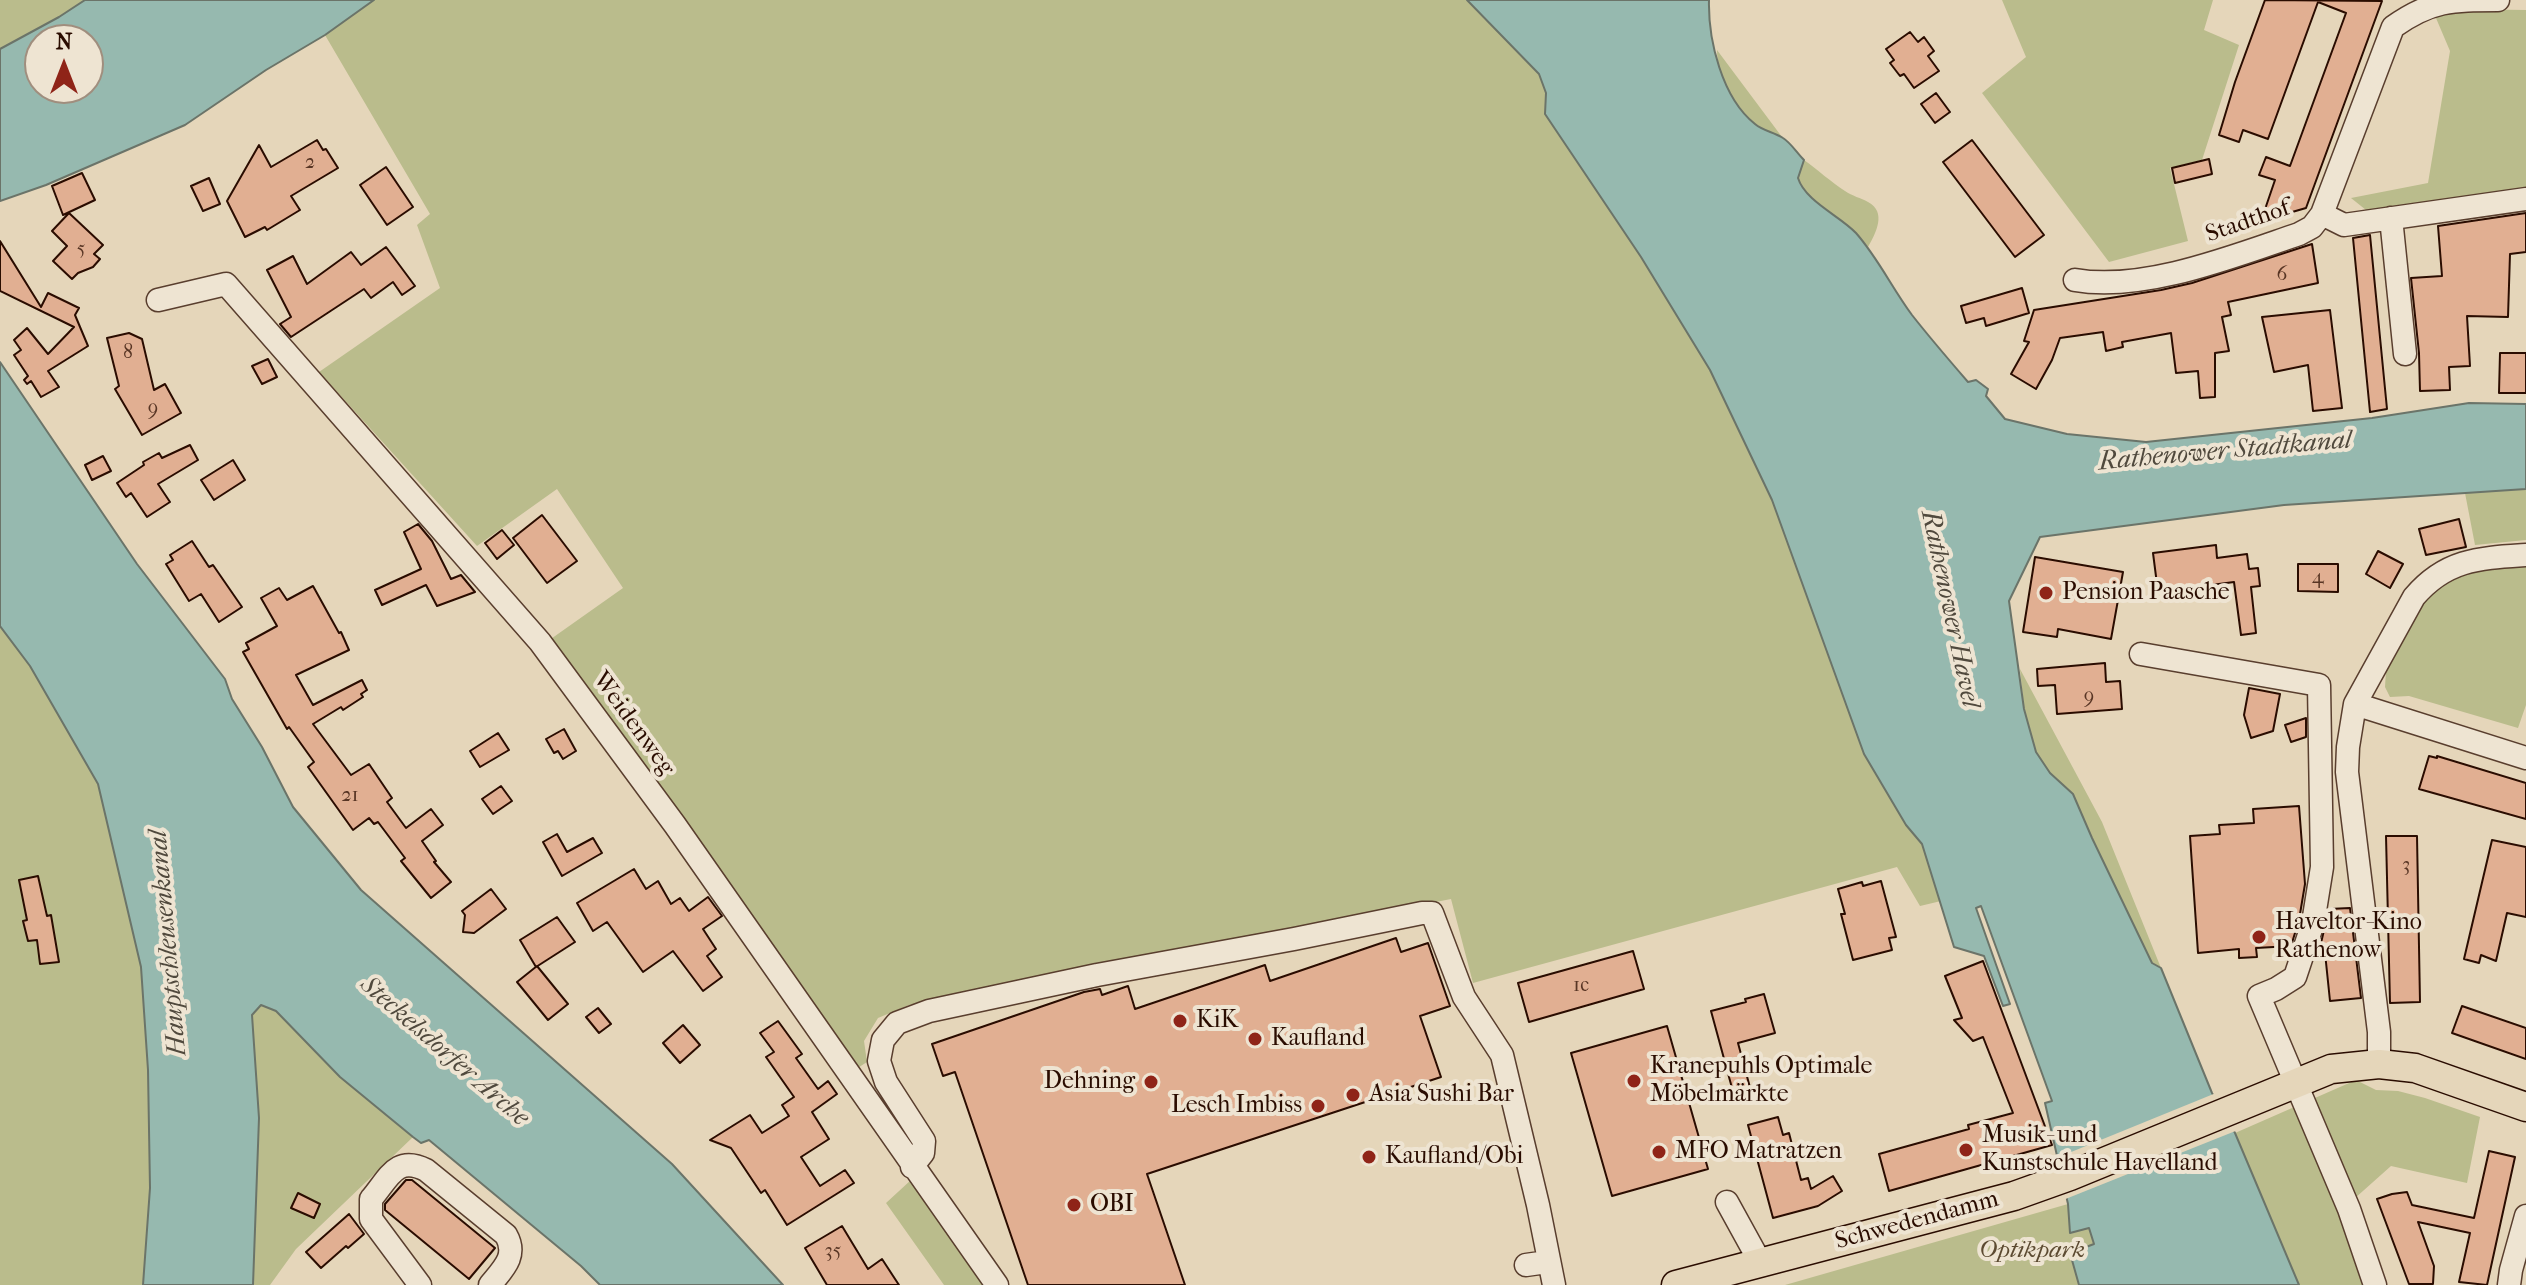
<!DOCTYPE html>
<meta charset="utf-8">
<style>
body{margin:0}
#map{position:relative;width:2526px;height:1285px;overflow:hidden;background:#e5d6ba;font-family:"IM FELL French Canon",serif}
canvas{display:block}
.north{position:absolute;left:24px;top:24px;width:80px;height:80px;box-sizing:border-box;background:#eee4d2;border:2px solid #a08e7e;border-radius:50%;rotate:0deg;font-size:22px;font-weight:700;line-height:32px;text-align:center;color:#2a0c00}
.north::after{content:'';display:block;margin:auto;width:28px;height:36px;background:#8f2418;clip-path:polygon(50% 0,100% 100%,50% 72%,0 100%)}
</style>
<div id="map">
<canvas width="2526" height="1285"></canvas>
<div class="north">N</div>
</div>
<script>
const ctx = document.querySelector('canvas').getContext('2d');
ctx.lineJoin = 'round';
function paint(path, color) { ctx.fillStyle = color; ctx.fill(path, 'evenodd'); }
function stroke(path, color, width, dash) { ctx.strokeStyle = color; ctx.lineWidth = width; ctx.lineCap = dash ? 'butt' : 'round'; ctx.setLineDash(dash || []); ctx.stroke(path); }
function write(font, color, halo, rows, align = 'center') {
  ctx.font = font + ' "IM FELL French Canon",serif'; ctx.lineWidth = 8; ctx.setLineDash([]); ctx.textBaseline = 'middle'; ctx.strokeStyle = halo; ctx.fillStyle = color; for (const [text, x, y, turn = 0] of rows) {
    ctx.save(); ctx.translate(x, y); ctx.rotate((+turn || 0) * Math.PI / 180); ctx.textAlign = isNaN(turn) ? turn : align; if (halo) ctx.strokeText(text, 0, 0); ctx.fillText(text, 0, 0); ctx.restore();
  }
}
paint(new Path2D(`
 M0,0H85L59,17L0,49Z
 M374,0H1467L1539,74L1546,93L1545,114L1641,257L1710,370L1772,500L1864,754L1906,825L1922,844L1941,901L1920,906L1897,867L1473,983L1451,899L909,1005L878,1018L864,1041L867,1062L856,1069L548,641L623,588L557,489L477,546L319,372L440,288L417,225L430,214L325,35Z
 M2002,0H2213L2204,30L2239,45L2202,160L2170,168L2188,241L2109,262L1982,93L2026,57Z
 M2454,9L2526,10V189L2371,214L2351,198L2428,183L2450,51L2433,11Z
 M1717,50L1782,137C1772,133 1762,130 1753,123C1735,106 1717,76 1717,50Z
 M1804,160C1818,170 1831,182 1845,191C1852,196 1861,198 1868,202C1887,212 1876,233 1868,247C1861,239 1854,230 1845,223C1829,210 1805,199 1798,179Z
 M2526,489V540L2475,545L2465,493Z
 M2526,563V705L2518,728L2409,696L2390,697L2385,687L2386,671L2422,604L2436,589L2466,571Z
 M0,626L30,666L98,784L141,967L148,1070L150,1188L143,1285H0Z
 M2020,669L2102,822L2161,968L2152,963L2092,838L2073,794L2050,773L2036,752L2024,709Z
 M261,1005L276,1011L340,1077L413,1137L296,1249L270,1285H253L252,1014Z
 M2356,1080L2376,1090L2398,1091L2425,1098L2480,1117L2467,1183L2391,1166L2345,1207L2366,1285H2299L2235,1133Z
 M911,1180L983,1285H944L886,1203Z
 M2068,1204L2070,1233L2089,1228L2094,1245L2070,1253L2079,1285H1785Z`), '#babc8c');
const water = new Path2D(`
 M85,0H374L325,35L266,70L185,125L46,185L0,201V49L59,17ZM40,40H88V88H40Z
 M1467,0H1709C1708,40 1722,98 1755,124C1763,131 1774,132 1783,138C1791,143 1797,153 1804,160L1798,178C1805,201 1840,216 1856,233C1878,258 1892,288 1912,315C1930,338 1949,360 1968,382L1976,380L1988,389L1986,396L2005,419L2067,434L2146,442L2372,418L2469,403L2526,404V489L2284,505L2040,537L2009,601L2024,709L2036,752L2050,773L2073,794L2092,838L2152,963L2161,968L2212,1093L2235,1133L2299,1285H2079L2070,1253L2094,1244L2089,1228L2070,1233L2068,1204L2045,1103L2052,1101L1981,906L1976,908L2010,1004L2003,1006L1984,956L1954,947L1922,844L1906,825L1864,754L1772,500L1710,370L1641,257L1545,114L1546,93L1539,74Z
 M0,362L137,564L225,679L232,699L262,747L293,807L361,890L672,1164L783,1285H600L581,1266L429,1140L421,1143L413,1137L340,1077L276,1011L261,1005L252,1015L259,1118L253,1285H143L150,1188L148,1070L141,967L98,784L30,666L0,626Z`);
paint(water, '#96b9af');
stroke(water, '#6b7469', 2);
paint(new Path2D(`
 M2216,1093L2238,1130L2063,1200L2054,1159Z`), '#e5d6ba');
const building = new Path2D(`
 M2265,0L2382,1L2306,208L2261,221L2275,180L2259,175L2266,157L2290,166L2346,13L2318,2L2268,139L2243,130L2239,142L2219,135L2235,82Z
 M1910,32L1918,42L1924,37L1934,51L1928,56L1939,71L1914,88L1904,74L1900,76L1890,63L1894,60L1886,49Z
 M1936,93L1950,112L1935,123L1921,104Z
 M317,140L323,150L326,149L338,168L291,196L300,210L267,230L265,227L245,237L227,201L259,145L271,167Z
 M1972,140L2044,235L2015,257L1943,162Z
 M2209,159L2212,174L2175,183L2172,168Z
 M386,167L413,207L387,225L360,185Z
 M82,173L95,200L63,215L52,186Z
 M209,178L220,204L203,211L191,186Z
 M69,213L103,245L94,254L100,259L93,267L78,273L72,279L53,261L67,246L52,231Z
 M2526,213V252L2510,254L2508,317L2467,316L2470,366L2449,367L2450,390L2420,391L2419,353L2411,278L2442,276L2438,226Z
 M2370,235L2387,409L2370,412L2353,238Z
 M0,241L41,307L48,293L79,308L75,315L88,346L48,371L59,387L41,397L31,381L27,384L24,380L28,376L14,355L21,350L14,340L27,328L48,354L74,327L0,291Z
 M2312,244L2318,283L2228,302L2231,315L2222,317L2229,351L2215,353V397L2200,398L2198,371L2176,373L2171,333L2122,342L2123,347L2106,351L2103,332L2060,338L2052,360L2036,389L2011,374L2029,342L2024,341L2034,310L2161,290L2192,283Z
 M386,247L415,286L402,295L393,282L371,298L364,289L291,337L280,324L291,317L267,270L293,256L307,284L351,252L361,265Z
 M2022,288L2029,313L1986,326L1984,318L1966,323L1961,306Z
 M2330,310L2342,408L2313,411L2308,365L2274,372L2262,317Z
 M129,333L142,339L154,390L165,384L181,413L142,435L115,389L119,386L107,338Z
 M2500,353H2526V393H2499Z
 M268,359L277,377L262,384L252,366Z
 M190,445L198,460L158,484L170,502L147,517L131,493L126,497L117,483L144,465L143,462L159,453L162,458Z
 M103,456L111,471L92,480L85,465Z
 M233,460L245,480L214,500L201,480Z
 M542,515L577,561L547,583L513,538Z
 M2459,519L2466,547L2426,555L2419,529Z
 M418,524L432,541L451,579L461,575L475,592L437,606L426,585L382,605L375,590L421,569L404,532Z
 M502,530L514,545L497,559L485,543Z
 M192,541L209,567L213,565L242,607L219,622L201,594L189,601L166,564L173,560L170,555Z
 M2216,545L2217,558L2247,554L2249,569L2258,568L2260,586L2251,587L2256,633L2241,635L2234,582L2158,592L2153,553Z
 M2378,551L2403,564L2390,588L2366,574Z
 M2035,557L2123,572L2111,639L2058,629L2057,637L2023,632Z
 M2298,564H2338V592L2298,591Z
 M313,586L339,633L341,632L349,650L296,675L313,705L362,680L367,690L361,694L363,697L343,710L341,707L313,724L351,775L369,764L392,798L387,802L406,828L431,809L443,825L422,841L436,861L434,862L451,882L431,898L401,861L405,858L378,822L374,824L369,818L353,830L308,767L314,762L289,727L287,729L243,652L249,649L246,643L277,626L261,598L279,588L287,600Z
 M2105,663L2106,682L2120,681L2122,709L2057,714L2055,685L2038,686L2037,669Z
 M2249,688L2280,694L2273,731L2251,738L2244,715Z
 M2306,718V737L2291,742L2285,725Z
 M564,729L576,751L563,759L558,751L554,753L546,739Z
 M498,733L509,750L480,767L470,751Z
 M2429,756L2437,758V756L2526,783V819L2419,789Z
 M501,786L512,801L493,814L482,799Z
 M2299,806L2305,884L2299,920L2291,946L2256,948L2257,957L2239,958V949L2198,953L2190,836L2220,834L2219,825L2254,823L2253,809Z
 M557,834L567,852L593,838L602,853L562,876L543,842Z
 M2386,836H2417L2420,1002L2390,1003Z
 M2492,840L2526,847V917L2507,913L2496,961L2481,955L2479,963L2464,959Z
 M634,869L646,889L658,881L671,904L680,898L689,911L708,897L722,916L703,929L716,949L707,956L722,977L703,991L673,951L643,972L607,922L593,931L577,903Z
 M38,876L47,916L51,915L59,962L40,964L37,940L28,941L23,921L27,920L19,880Z
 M1881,881L1896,937L1889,938L1892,950L1853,960L1841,914H1845L1838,889L1862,882L1863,886Z
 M491,889L506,909L474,933L463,932L465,915L462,911Z
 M2350,908L2361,998L2330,1001L2324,943H2321L2329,909Z
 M557,917L575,942L536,967L520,940Z
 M1396,938L1401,952L1428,943L1450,1006L1420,1016L1441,1077L1147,1174L1185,1285H1028L955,1072L943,1076L932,1044L1084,992L1100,989L1102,995L1128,986L1135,1009L1265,965L1270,981Z
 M1633,951L1644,989L1529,1022L1518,983Z
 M1983,961L2052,1145L1889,1191L1879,1154L1969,1129L1968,1125L2013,1113L1983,1037L1973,1041L1954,1020L1962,1018L1945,976Z
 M537,966L568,1004L548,1020L517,982Z
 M1764,994L1775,1033L1738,1043L1752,1095L1735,1099L1711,1011L1746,1002L1745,999Z
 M2462,1006L2526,1028V1059L2452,1033Z
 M598,1008L611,1024L599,1033L586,1017Z
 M778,1021L802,1054L796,1058L818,1089L828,1081L837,1094L812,1112L829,1139L801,1157L820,1186L845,1170L854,1183L787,1225L765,1190L761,1193L731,1148L710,1140L750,1115L762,1133L789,1116L782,1105L794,1097L766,1057L774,1052L760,1033Z
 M683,1025L700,1045L680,1063L663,1043Z
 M1667,1026L1708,1169L1612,1196L1571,1053Z
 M1778,1117L1783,1135L1789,1133L1801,1180L1808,1178L1811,1189L1833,1176L1842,1191L1818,1206L1773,1218L1748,1125Z
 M2489,1151L2515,1157L2487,1285L2459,1282L2470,1233L2418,1222L2434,1266L2433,1284H2409L2377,1199L2392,1194L2407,1192L2412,1205L2474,1218Z
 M406,1180H412L495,1248L469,1279L385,1210V1204Z
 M298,1193L320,1204L314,1218L291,1208Z
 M349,1214L364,1234L348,1248L346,1246L321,1268L306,1252Z
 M842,1226L868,1269L882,1259L899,1285H827L805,1248Z`);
paint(building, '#e1af92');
stroke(building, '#2a0c00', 2);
const minor = new Path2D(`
 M2322,214L2344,225L2526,199
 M2391,218L2405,354
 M2075,280C2144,292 2234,256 2299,234L2312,227L2322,214L2393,27C2431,0 2452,0 2498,0
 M158,300L226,284L540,642L675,825L997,1285
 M2141,654L2319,685L2322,867L2313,923L2295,977L2276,989L2259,996L2349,1209L2375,1285
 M2355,704L2526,758
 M2379,1064V1032L2347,772L2348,747L2355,704L2414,597C2446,559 2480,558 2526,555
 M912,1167L923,1153L924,1141L886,1082L879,1061L883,1040L897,1023L929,1011L1097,975L1294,939L1422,913H1432L1464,997L1502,1055L1538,1205L1554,1285
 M1727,1202L1760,1262
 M1526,1265L1547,1262
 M420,1285L371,1219V1199C389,1178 396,1155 426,1170L506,1235C518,1256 503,1269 490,1285
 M2509,1285L2511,1270L2526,1216`);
const major = new Path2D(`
 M1676,1285L2014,1196L2070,1176L2331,1069L2379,1064L2415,1068L2526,1107`);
stroke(minor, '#593e2e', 25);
stroke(major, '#2a0c00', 31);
stroke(minor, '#eee4d2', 22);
stroke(major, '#e5d6ba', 28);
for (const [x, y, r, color] of [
 [2046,593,8,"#8f2418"],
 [2259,937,8,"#8f2418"],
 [1180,1021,8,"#8f2418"],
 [1255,1039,8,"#8f2418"],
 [1634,1081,8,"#8f2418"],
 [1151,1082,8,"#8f2418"],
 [1353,1095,8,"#8f2418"],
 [1318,1106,8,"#8f2418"],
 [1966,1150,8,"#8f2418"],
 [1659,1152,8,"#8f2418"],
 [1369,1157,8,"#8f2418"],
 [1074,1205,8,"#8f2418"]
]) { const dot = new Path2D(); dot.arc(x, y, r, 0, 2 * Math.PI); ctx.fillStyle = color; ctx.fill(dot); stroke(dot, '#eee4d2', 3); }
write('20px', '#583524', null, [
 ["2",310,163],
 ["5",81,250],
 ["6",2282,275],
 ["8",128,353],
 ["9",153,410],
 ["4",2318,578],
 ["9",2089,698],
 ["21",350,796],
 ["3",2406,866],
 ["1c",1581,986],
 ["35",833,1252]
]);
write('24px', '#2a0c00', '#eee4d2', [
 ["Stadthof",2248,222,-19],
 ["Weidenweg",633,724,54],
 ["Schwedendamm",1917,1221,-15]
]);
write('24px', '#2a0c00', '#eee4d2', [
 ["Pension Paasche",2062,593],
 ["Haveltor-Kino",2275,923],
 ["Rathenow",2275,951],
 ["KiK",1196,1021],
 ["Kaufland",1271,1039],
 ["Kranepuhls Optimale",1650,1067],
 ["Möbelmärkte",1650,1095],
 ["Dehning",1135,1082,"right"],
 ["Asia Sushi Bar",1369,1095],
 ["Lesch Imbiss",1302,1106,"right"],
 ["Musik- und",1982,1136],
 ["Kunstschule Havelland",1982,1164],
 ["MFO Matratzen",1675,1152],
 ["Kaufland/Obi",1385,1157],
 ["OBI",1090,1205]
], 'left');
write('italic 24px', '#5c4a31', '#eee4d2', [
 ["Optikpark",2032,1251]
]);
write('italic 26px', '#50493d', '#eee4d2', [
 ["Rathenower Stadtkanal",2225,452,-5],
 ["Rathenower Havel",1949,609,78],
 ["Hauptschleusenkanal",169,943,-95],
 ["Steckelsdorfer Arche",444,1052,41]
]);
</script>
